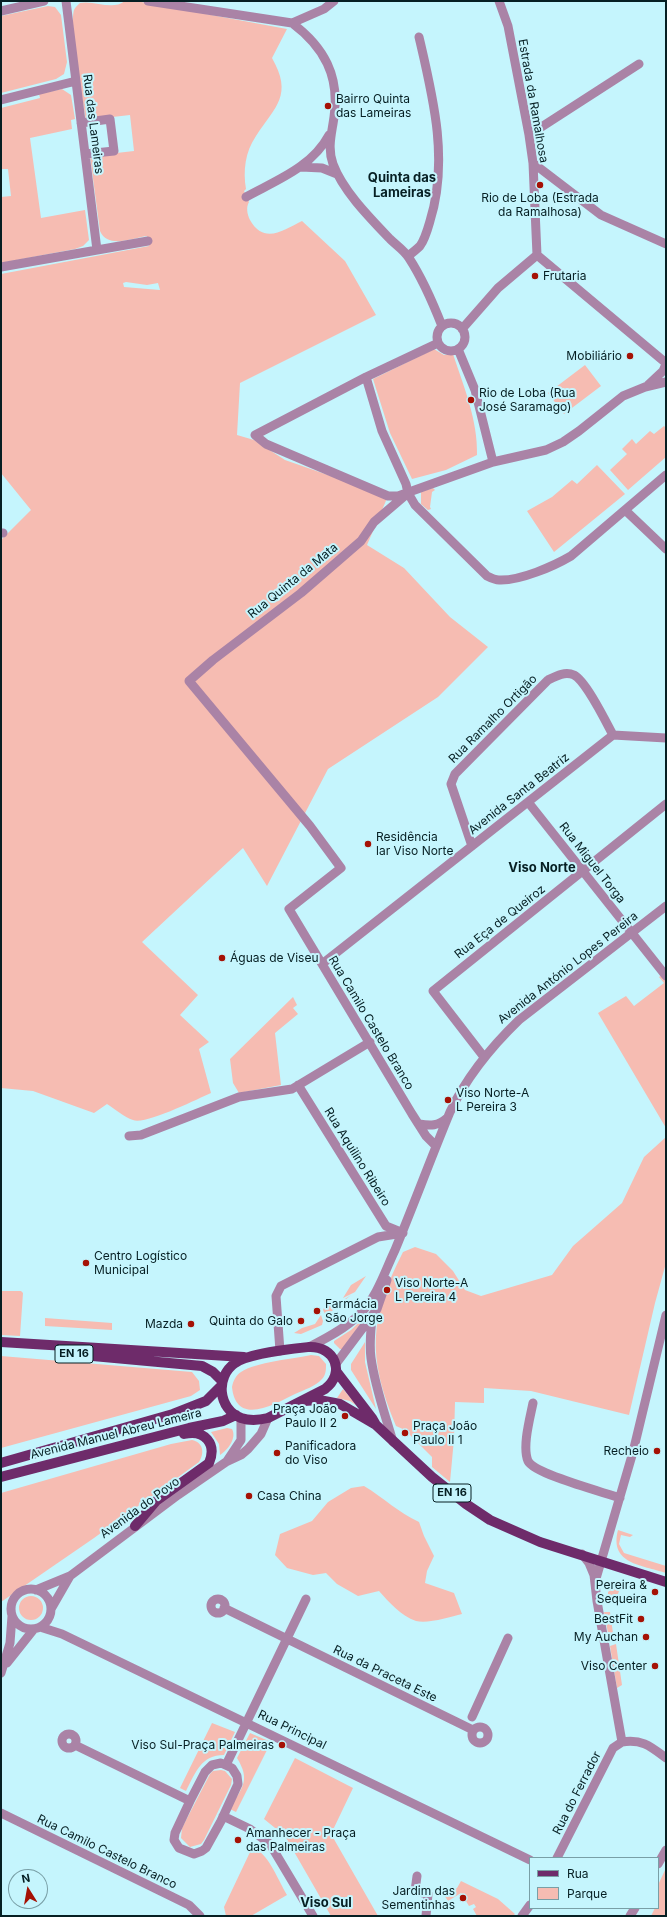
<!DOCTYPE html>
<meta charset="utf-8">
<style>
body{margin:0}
#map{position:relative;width:667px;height:1917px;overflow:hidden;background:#c5f5fd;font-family:Inter,sans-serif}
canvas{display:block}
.frame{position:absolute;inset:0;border:2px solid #061f23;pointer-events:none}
.legend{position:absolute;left:529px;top:1857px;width:130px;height:52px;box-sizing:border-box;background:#c5f5fd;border:1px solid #799fa6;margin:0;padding:5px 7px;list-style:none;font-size:12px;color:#061f23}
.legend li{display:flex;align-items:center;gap:8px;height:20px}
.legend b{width:20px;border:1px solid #799fa6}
.north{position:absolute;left:8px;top:1869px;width:40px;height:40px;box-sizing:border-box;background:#c5f5fd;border:1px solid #799fa6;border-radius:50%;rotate:349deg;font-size:11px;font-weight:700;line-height:16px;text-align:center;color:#061f23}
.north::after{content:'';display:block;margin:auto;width:14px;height:18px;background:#a51105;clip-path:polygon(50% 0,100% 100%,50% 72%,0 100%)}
</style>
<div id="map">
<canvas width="667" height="1917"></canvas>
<div class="frame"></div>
<ul class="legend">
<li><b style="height:5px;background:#6e2b6a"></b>Rua</li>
<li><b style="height:11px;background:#f6bcb2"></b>Parque</li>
</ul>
<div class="north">N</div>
</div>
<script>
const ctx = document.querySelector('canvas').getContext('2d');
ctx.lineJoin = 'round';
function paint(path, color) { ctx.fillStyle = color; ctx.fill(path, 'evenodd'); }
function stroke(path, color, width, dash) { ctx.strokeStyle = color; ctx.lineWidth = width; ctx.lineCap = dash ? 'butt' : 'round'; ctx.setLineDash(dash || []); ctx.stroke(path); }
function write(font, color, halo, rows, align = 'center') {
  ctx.font = font + ' Inter,sans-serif'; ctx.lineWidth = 4; ctx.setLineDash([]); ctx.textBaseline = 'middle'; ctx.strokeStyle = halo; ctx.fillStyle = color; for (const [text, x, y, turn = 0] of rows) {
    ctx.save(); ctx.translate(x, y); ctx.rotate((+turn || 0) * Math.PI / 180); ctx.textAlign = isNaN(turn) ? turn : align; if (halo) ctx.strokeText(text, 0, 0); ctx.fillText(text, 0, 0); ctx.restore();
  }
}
paint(new Path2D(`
 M125,1H136L287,29L272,58C293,95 276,106 256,136C245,152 243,171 246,189L244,191L249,202C246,207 247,214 250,220C264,245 284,230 302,221L345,261L376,315L240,383L237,435L254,440L285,460L388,496L367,545L404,568L450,617L488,647L438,697L328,769L267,886L243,848L142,942L198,995L180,1015L209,1042L199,1049L211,1093C197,1099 146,1125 133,1120C124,1117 115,1109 107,1104L94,1113L33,1091L1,1088V540L31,510L1,473V274L149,246L147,236C132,238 108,249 100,231L90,156L134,151L130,115L86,120C83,99 69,26 74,10C75,7 78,5 80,3C95,0 112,11 125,1ZM126,282L147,285L158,283L160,290L124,287L123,283Z
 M48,6L55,7L61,15L67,62L64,74L56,79L1,93V16Z
 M62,89L71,95L75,119L71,120L72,129L30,138L41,218L85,210L89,240L83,246L75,249L1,263V197L11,196L8,169H1V108L40,98L39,94Z
 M434,349L444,355L453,354C464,387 478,421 477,455L446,470L412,479L390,433L373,379Z
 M585,365L601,386L564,414L548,393Z
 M664,426L666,428V457L628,490L610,470L627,454L622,449L632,439L636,444L650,431L654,434Z
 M597,465L625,494L554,552L527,511L552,497L572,480L577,484Z
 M433,488L435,490L432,492L430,507L431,509L428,510L421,504V492Z
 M666,972V1128L598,1013L626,996L634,1006L664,983L659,977Z
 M293,997L297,1005L293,1008L298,1014L275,1033L281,1085L239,1093L233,1083L230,1059Z
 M666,1137V1263L655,1303L629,1415L531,1391L484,1388V1403L455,1402L454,1439L450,1482L432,1467V1457L405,1430L396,1426C367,1356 369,1319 403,1252L415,1247L436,1254L453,1271L465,1290L481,1296L552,1275L573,1246L622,1203L644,1157Z
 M366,1276L355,1292L343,1298L351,1285Z
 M1,1291H21L23,1293L20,1336L1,1335Z
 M351,1295L326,1316L323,1310L324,1308L339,1303Z
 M368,1314L342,1349H340L334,1343V1341L351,1330Z
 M321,1315L323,1321L322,1325L301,1334L294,1333L302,1328L315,1324Z
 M45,1318L112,1323V1330L45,1326Z
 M365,1342V1362L376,1409L351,1370V1364Z
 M311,1355L319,1356L326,1364C326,1370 326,1375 322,1379C316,1386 304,1390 295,1394C275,1404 236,1427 232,1387C233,1381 236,1375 241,1372C256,1362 293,1359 311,1355Z
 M1,1356L192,1372L199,1381L200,1390L191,1396L1,1448Z
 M343,1389L357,1406L350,1401L337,1398Z
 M227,1428L232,1429C237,1438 228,1450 220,1455L219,1444L211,1432Z
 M192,1440C203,1442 205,1453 199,1462L94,1538L1,1602V1493L171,1444Z
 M364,1486C384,1498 399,1513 419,1522L424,1536L434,1556L427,1571L425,1583L454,1593L462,1614C450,1617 428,1624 416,1621C401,1616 389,1602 379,1591L358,1596L337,1584L326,1573L313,1575L287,1568L275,1555L280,1534L312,1521L328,1502L351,1488Z
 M618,1530L633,1535L630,1537L621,1535L619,1544L624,1553L666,1566V1573C642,1565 609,1564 618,1530Z
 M613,1588H620L618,1594L608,1601V1592Z
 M19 1608a12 12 0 1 1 24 0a12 12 0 1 1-24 0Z
 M604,1612H610L613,1633H608Z
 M616,1644L622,1685L617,1688L610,1646Z
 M212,1723L235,1732L224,1755C201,1755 196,1772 186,1791L180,1788Z
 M250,1733L271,1742L236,1812L230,1809C242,1787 251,1781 237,1758Z
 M295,1758L353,1788L331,1834L378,1916H331L285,1836L264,1819Z
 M221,1770L225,1771L232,1779L231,1785L204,1840L201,1844L190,1847L181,1838L182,1828L210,1774L213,1771Z
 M255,1848C270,1857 278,1880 287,1895L251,1916H226L224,1907L251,1850Z
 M666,1868V1916H651L655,1908H658V1885Z
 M461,1881L498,1899L515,1914L513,1916H477L473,1909L476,1907L474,1904L469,1906L461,1893L448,1901L444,1895L457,1888Z`), '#f6bcb2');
stroke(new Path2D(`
 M66,1L97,250
 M148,1L292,23L324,9L334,1
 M499,1L508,26L529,135L533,163L537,255L666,363
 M1,11L44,1
 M292,23C324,47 340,76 334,117C332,133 327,147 333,164C343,191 370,218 390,239C396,245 404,250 409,258C422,278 433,303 442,326
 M1,100L76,81
 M81,123L110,119L114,151L85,154
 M529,135L639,64
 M533,163L601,215L666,244
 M301,167L322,168L337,174
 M246,197C277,180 312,167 329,135
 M408,256C412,253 416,250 420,246C425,239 428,228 430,221C449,160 433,97 419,37
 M1,267L148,241
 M437 337a14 14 0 1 1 28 0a14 14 0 1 1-28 0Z
 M462,329L498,288L537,255
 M438,343L366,377L255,435L266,444L388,496H398L493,462L546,450L563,442L579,431L623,396L645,387L666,382
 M458,349L475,390L493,462
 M366,377L382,431L406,484L408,493L415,505L487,576C491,578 495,580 499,580C520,581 554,566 571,556L666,475
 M648,385L663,371L666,364
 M408,493L374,522L361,541L301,593L213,660L189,681L310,826L341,868L289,909L412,1114L426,1136L436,1146
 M625,510L666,549
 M1,533H3
 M528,802L666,976
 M472,846L451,784L455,774L548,680C556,676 565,671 574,675C586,681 606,722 613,735
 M322,964L613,735L666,738
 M484,1057L433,991L666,804
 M298,1085L386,1226L403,1233
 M419,1124C431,1126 438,1126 447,1118
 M129,1136L141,1135L239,1097L292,1089L370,1042
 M372,1317C371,1330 369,1344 371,1358C375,1387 385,1414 393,1442
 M309,1347C327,1338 346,1328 360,1314C377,1297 385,1271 395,1250C414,1204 431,1158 450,1112C467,1076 491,1047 519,1020L666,906
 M280,1351L276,1296L281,1286L378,1237L403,1233
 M335,1365L377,1309L387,1280
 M533,1403C530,1418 522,1447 528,1461C534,1474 603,1492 620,1498
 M227,1461L241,1440V1418
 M582,1554L589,1563L594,1575L597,1601L622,1742C642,1739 650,1746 666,1758
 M595,1582L633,1452L666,1315
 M11 1609a20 20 0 1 1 40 0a20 20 0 1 1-40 0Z
 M36,1590L70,1576L178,1495L226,1462L241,1455L248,1449L261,1434L268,1418
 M211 1606a7 7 0 1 1 14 0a7 7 0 1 1-14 0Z
 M224,1608L473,1730
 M51,1609L70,1576
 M40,1627L62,1634L530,1860
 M7,1663L34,1629
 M1,1673L10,1643L12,1616
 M472,1717L508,1638
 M472 1735a8 8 0 1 1 16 0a8 8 0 1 1-16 0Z
 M62 1741a7 7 0 1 1 14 0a7 7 0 1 1-14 0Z
 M75,1745L190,1801
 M221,1763L232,1768L237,1776L238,1784L221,1821L206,1848L202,1851L194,1854L179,1848L174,1840L175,1833L190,1801L205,1772L212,1765Z
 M226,1765L306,1599
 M1,1813L189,1905L200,1916
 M223,1816L250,1829L270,1844L313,1916
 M557,1858L613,1748L622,1742
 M658,1864L666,1850
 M417,1876L415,1891L428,1894L426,1916
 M522,1916L530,1905
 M630,1916L635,1908`), '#aa83a6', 9);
stroke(new Path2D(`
 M1,1342L244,1357
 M309,1347C335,1346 346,1373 325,1389L268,1418C260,1420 250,1421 241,1418C218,1409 215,1377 235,1363C250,1353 290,1349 309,1347Z
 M60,1353L202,1366L213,1372L222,1381
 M336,1371L372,1418L376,1425
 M304,1401L319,1400L340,1404L376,1425L432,1477L466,1504L490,1520L540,1542L666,1582
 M1,1463L173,1414L206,1401L222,1385
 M1,1477L189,1428L223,1421L236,1415
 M135,1526L156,1501L209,1463C217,1444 205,1429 184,1434`), '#6e2b6a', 10);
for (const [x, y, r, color] of [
 [328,106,4,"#a51105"],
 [540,185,4,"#a51105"],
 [535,276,4,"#a51105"],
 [630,356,4,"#a51105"],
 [471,400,4,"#a51105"],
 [368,844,4,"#a51105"],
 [222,958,4,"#a51105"],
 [448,1100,4,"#a51105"],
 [86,1263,4,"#a51105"],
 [387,1290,4,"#a51105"],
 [317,1311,4,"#a51105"],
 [301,1321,4,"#a51105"],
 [191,1324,4,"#a51105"],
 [345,1416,4,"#a51105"],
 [405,1433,4,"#a51105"],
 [657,1451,4,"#a51105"],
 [277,1453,4,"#a51105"],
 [249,1496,4,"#a51105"],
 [655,1592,4,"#a51105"],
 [641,1619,4,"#a51105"],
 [646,1637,4,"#a51105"],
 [655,1666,4,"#a51105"],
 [282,1745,4,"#a51105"],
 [238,1840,4,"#a51105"],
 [463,1898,4,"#a51105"]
]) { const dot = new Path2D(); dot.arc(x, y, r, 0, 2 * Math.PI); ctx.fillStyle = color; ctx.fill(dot); stroke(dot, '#c5f5fd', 1.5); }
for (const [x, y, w] of [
 [74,1354,38],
 [452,1493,38]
]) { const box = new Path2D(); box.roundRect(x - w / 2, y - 9, w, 18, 3); ctx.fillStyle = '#c5f5fd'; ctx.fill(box); stroke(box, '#061f23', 1); }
write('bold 11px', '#061f23', null, [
 ["EN 16",74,1354],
 ["EN 16",452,1493]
]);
write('12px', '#061f23', '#c5f5fd', [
 ["Bairro Quinta",336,99],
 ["das Lameiras",336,113],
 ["Rio de Loba (Estrada",540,198,"center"],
 ["da Ramalhosa)",540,212,"center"],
 ["Frutaria",543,276],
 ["Mobiliário",622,356,"right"],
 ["Rio de Loba (Rua",479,393],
 ["José Saramago)",479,407],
 ["Residência",376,837],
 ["lar Viso Norte",376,851],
 ["Águas de Viseu",230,958],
 ["Viso Norte-A",456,1093],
 ["L Pereira 3",456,1107],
 ["Centro Logístico",94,1256],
 ["Municipal",94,1270],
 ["Viso Norte-A",395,1283],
 ["L Pereira 4",395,1297],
 ["Farmácia",325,1304],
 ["São Jorge",325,1318],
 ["Quinta do Galo",293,1321,"right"],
 ["Mazda",183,1324,"right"],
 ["Praça João",337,1409,"right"],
 ["Paulo II 2",337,1423,"right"],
 ["Praça João",413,1426],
 ["Paulo II 1",413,1440],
 ["Panificadora",285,1446],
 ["do Viso",285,1460],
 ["Recheio",649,1451,"right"],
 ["Casa China",257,1496],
 ["Pereira &",647,1585,"right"],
 ["Sequeira",647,1599,"right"],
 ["BestFit",633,1619,"right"],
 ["My Auchan",638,1637,"right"],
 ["Viso Center",647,1666,"right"],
 ["Viso Sul-Praça Palmeiras",274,1745,"right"],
 ["Amanhecer - Praça",246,1833],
 ["das Palmeiras",246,1847],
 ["Jardim das",455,1891,"right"],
 ["Sementinhas",455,1905,"right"]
], 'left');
write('12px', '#061f23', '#c5f5fd', [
 ["Estrada da Ramalhosa",533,101,80],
 ["Rua das Lameiras",93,124,83],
 ["Rua Quinta da Mata",293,581,-39],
 ["Rua Ramalho Ortigão",493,719,-45],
 ["Avenida Santa Beatriz",519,794,-38],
 ["Rua Miguel Torga",592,863,52],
 ["Rua Eça de Queiroz",500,922,-38],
 ["Avenida António Lopes Pereira",568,968,-38],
 ["Rua Camilo Castelo Branco",371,1023,59],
 ["Rua Aquilino Ribeiro",357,1157,58],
 ["Avenida Manuel Abreu Lameira",116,1434,-14],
 ["Avenida do Povo",140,1508,-36],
 ["Rua da Praceta Este",385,1674,26],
 ["Rua Principal",292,1730,26],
 ["Rua do Ferrador",577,1793,-63],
 ["Rua Camilo Castelo Branco",107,1852,26]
]);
write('bold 13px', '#061f23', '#c5f5fd', [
 ["Quinta das",402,178],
 ["Lameiras",402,193],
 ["Viso Norte",542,868],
 ["Viso Sul",326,1903]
]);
</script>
